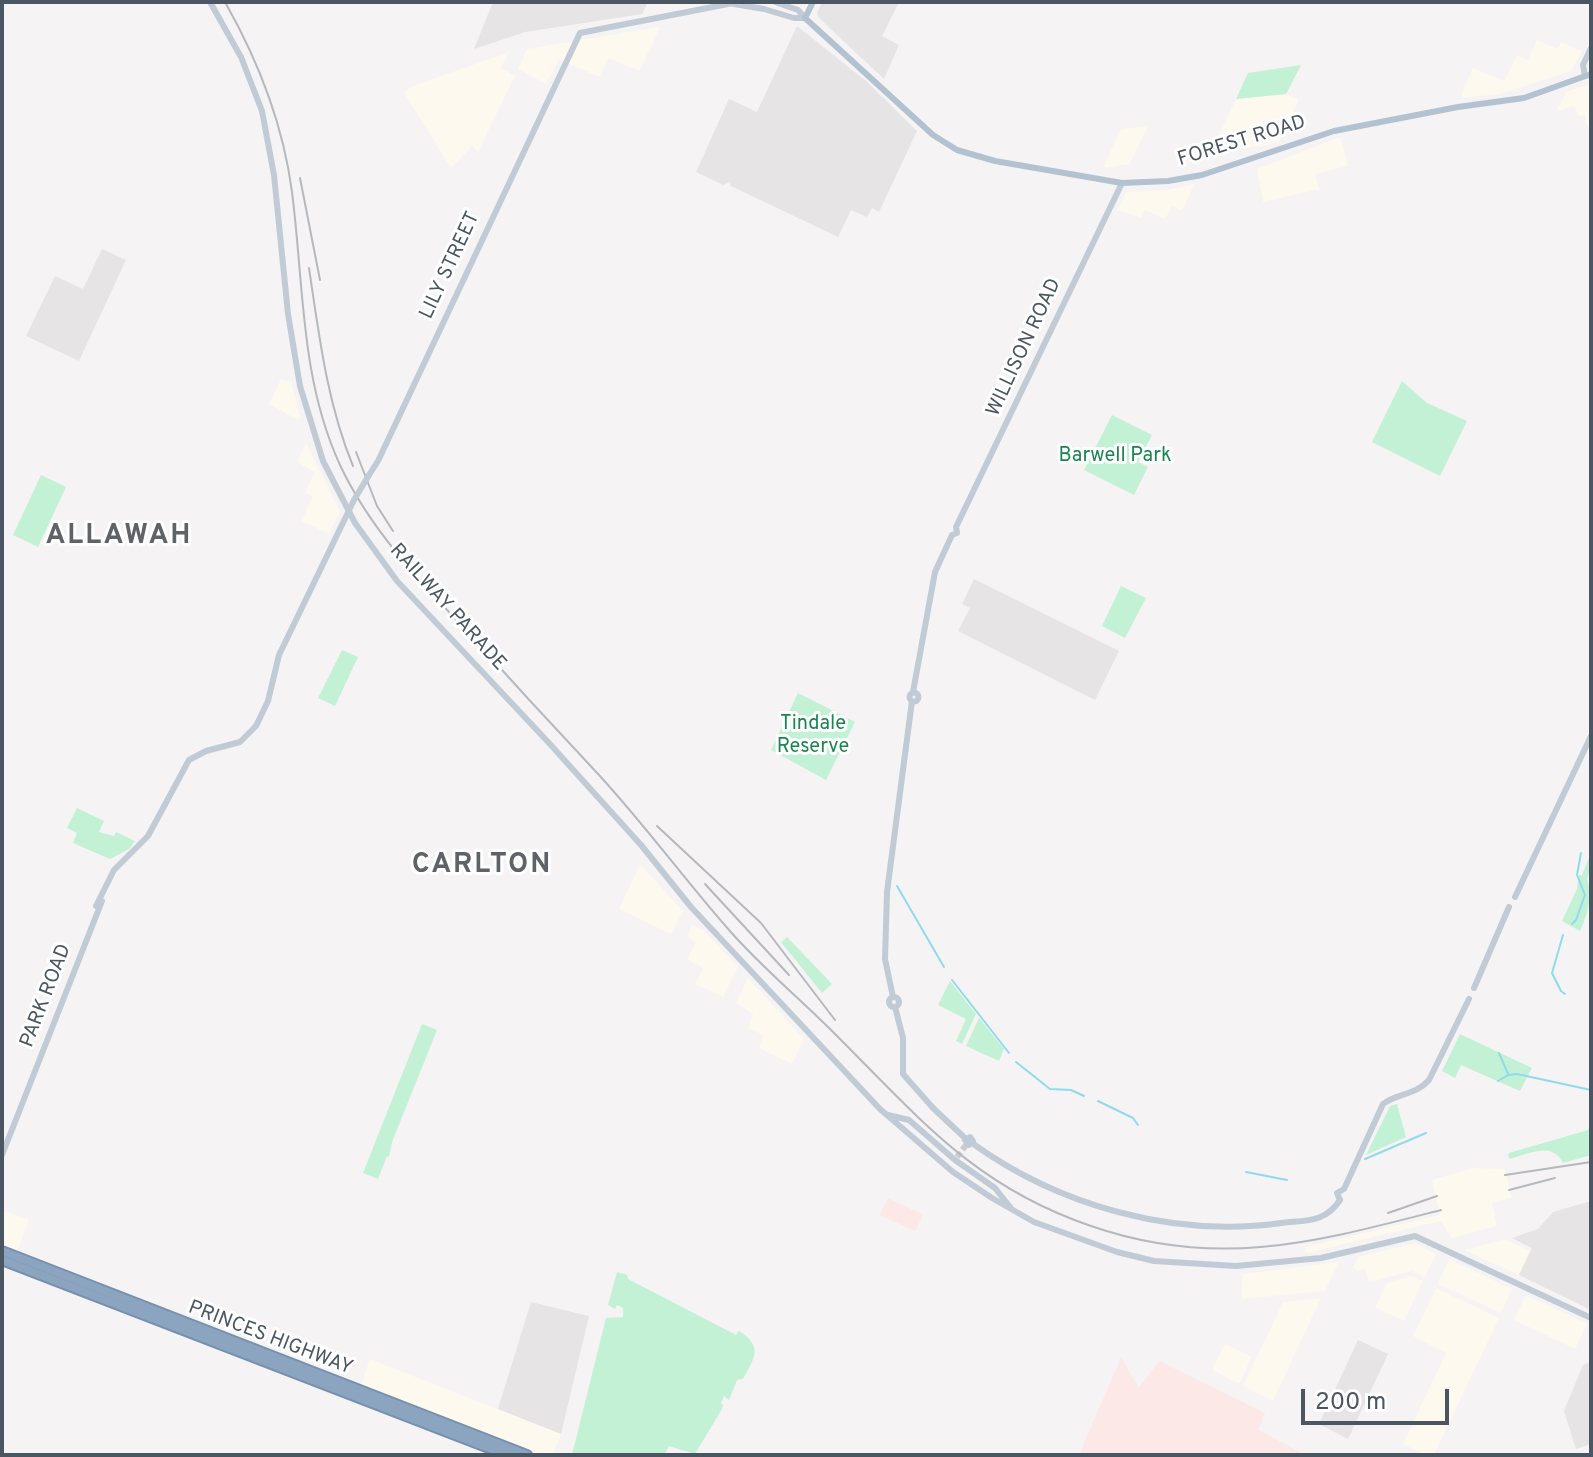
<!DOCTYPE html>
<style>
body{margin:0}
#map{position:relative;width:1593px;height:1457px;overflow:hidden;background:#f5f3f3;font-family:Overpass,sans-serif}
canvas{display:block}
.frame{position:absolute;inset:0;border:4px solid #4a5661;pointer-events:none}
.scale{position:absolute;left:1301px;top:1389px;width:148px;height:36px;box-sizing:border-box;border:4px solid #4a5661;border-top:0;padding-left:10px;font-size:24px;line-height:28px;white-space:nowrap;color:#4a5661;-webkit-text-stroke:6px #fff;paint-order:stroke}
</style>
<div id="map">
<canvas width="1593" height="1457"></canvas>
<div class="frame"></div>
<div class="scale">200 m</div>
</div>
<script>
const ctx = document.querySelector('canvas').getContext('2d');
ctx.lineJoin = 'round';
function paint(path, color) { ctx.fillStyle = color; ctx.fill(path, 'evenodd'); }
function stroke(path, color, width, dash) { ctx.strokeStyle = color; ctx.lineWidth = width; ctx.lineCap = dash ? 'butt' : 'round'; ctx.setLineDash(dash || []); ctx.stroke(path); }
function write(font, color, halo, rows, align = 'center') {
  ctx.font = font + ' Overpass,sans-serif'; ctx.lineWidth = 6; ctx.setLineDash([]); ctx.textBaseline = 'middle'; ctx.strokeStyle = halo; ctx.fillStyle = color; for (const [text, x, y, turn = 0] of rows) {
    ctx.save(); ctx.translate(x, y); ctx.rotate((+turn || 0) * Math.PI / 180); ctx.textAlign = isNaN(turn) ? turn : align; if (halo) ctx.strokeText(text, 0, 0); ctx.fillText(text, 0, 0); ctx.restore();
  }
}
paint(new Path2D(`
 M658,27L660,29L639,71L609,58L599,77L559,59L546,84L518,69L527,49Z
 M1537,40L1558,49L1561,42L1582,51L1571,71L1500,94L1463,98L1461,95L1473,68L1504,81L1517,55L1528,60Z
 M509,52L501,68L515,76L478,152L472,146L451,168L404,93L410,87Z
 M1591,84V125L1587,126L1584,115L1578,116L1575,106L1557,111L1566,92Z
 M1286,94L1299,99L1279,141L1267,145L1210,153L1236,99Z
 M1148,126L1130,164L1105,168L1104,165L1121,129Z
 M1337,138H1341L1348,166L1315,174L1319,189L1263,202L1257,169Z
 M1194,184L1182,211L1172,206L1165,219L1145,210L1141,218L1117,210L1126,192L1167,190Z
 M281,379L291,382L301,418L298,420L269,404Z
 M306,443L340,512L329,534L301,521L313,497L305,493L315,472L297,462Z
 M640,864L683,911L671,934L619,909Z
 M692,925L703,930L738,967L723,997L695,984L703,968L687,959L696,942L687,937Z
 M748,978L804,1039L792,1064L759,1048L763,1035L748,1028L753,1014L736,1003Z
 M1473,1168L1505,1169L1512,1198L1492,1203L1497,1226L1452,1238L1441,1221L1306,1253L1305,1247L1440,1215L1432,1180Z
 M2,1210L29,1220L17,1252L2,1246Z
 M1505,1239L1530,1251L1519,1275L1464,1250Z
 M1415,1243L1436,1254L1425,1277L1412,1271L1369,1282L1365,1269L1356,1271L1355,1268L1352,1269L1358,1257Z
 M1449,1259L1512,1289L1501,1313L1438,1284Z
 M1339,1262L1325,1291L1241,1299L1243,1274Z
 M1411,1276L1423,1281L1404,1321L1375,1308L1386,1284Z
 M1436,1288L1499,1318L1434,1455H1425L1403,1444L1446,1353L1413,1336Z
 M1526,1295L1587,1324L1575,1349L1514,1320Z
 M1321,1298L1273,1401L1243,1386L1283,1302Z
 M1225,1344L1252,1357L1239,1384L1212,1370Z
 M370,1359L561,1434L553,1455H542L361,1385Z`), '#fdf9ef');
paint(new Path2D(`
 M493,2H648L642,14L525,32L474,49Z
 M822,2H899L882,36L899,45L884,79L818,17L817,13Z
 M797,26L866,81L917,131L879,212L872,208L867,217L851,210L838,237L731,186L730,182L723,185L696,172L729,99L757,112Z
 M102,249L126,260L79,361L26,336L55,276L83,289Z
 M974,579L1119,651L1095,700L958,631L970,608L962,604Z
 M1591,1201V1310L1519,1275L1532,1248L1512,1238L1538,1229L1553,1212Z
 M531,1302L589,1316L561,1434L498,1409Z
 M1358,1340L1388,1354L1348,1439L1319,1424Z
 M1591,1362V1444L1576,1449L1564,1411L1583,1365Z`), '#e6e4e5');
paint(new Path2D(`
 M888,1198L923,1215L915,1231L880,1215Z
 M1121,1358L1139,1388L1159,1361L1265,1413L1258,1430L1300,1452L1298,1455H1079Z`), '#fce8e6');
paint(new Path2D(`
 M1301,65L1286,94L1236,99L1248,73Z
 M1402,381L1427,403L1467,421L1440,476L1372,442Z
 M1112,415L1152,435L1138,462L1148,467L1134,495L1084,470Z
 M41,475L66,487L38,547L13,535Z
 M1121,586L1146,598L1125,638L1102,626Z
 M342,650L358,657L335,706L318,698Z
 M798,693L855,722L826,780L771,750Z
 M77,808L104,821L99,832L114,836L116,832L135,841L129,849L110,859L73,843L77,833L67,828Z
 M1591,853V867L1587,879C1593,896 1588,913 1580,931L1562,921L1577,889L1579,875H1582Z
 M787,937L832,984L822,993L781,942Z
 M950,981L976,1014L962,1044L956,1041L966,1019L938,1005Z
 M979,1018L1004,1049L999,1061L966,1046Z
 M422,1024L437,1030L392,1142L389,1157L387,1156L378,1179L363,1173Z
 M1460,1034L1532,1068L1520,1091L1461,1065L1455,1078L1442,1071Z
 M1397,1104L1406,1137L1366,1155L1390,1106Z
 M1591,1123V1155L1563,1163C1552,1141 1529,1154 1510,1159L1508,1156L1509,1153L1588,1130Z
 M617,1272L627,1275L628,1279L736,1335L739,1331C763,1346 755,1358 743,1379L737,1380L729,1400L724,1396L721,1403L723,1405L722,1409L695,1454L669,1446L664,1455H572L606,1318L623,1317V1308L617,1305L615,1309L608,1305Z`), '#c3f1d5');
stroke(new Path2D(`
 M897,886L944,967
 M1572,924L1576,920L1585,895L1577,875L1581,853
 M1563,935L1552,973L1561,991L1565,994
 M952,980L1009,1053
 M1499,1053L1508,1074
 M1016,1062L1050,1089L1071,1090L1084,1096
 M1498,1081L1508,1075L1517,1074L1591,1090
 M1098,1101L1133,1118L1138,1125
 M1365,1159L1426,1133
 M1246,1172L1287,1180`), '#90daee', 2);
stroke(new Path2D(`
 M957,1157L966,1145`), '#caccce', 6, [6, 3]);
const highway = new Path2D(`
 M2,1251L527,1455
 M2,1260L507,1455`);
stroke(highway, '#7690ad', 12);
stroke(new Path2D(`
 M210,2L241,57L262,111L274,175L288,314L300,386L323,461L355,523L397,581L549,743L641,845L691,907L880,1109L953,1172L992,1198L1034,1222L1117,1252L1154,1261L1236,1266L1321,1258L1415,1236L1591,1318
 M775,2L798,10L805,18
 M734,4L764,9L794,18H805
 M1585,76L1583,65L1591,48
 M369,475L378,461L580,33L738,2
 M913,692L935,572L952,535L957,533L956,527L1122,183
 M909.5 697a4.5 4.5 0 1 1 9 0a4.5 4.5 0 1 1-9 0Z
 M1515,897L1591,736
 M96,906L114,870L148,836L189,760L206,751L240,742L256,726L268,701L279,655L354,500
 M1474,988L1509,907
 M893,997L885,959L887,892L912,701
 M889 1002a5 5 0 1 1 10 0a5 5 0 1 1-10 0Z
 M895,1007L903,1038V1074L933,1108L966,1139
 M888,1115L909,1120L955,1160L995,1188L1010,1207
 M970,1137L973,1141L969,1145L965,1140Z
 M972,1143C1059,1206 1174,1238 1281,1223C1306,1220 1325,1223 1340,1200
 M2,1155L102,901
 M1340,1200L1337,1193L1344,1189L1383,1104C1397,1093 1416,1095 1429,1080L1469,999`), '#c1cbd6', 6);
stroke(new Path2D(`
 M813,2L805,18L933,135L957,150L995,161L1122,183L1168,181L1202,175L1334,131L1458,107L1524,98L1591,74`), '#b3c2d1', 6);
stroke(highway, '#8ba5c1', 8);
stroke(new Path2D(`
 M225,2C259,62 283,123 292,192C304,285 300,378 340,465C369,527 416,577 462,626C507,676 553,726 599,775C645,825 684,879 729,930C763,969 803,1001 839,1038C921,1120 976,1187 1091,1226C1218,1270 1316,1242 1441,1210
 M300,178L320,280
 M309,268C319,335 327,403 353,466
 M356,452L377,506L393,531
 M657,826L761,923L835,1020
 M705,884L789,975
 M1505,1175L1591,1162
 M1509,1190L1555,1178
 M1388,1213L1437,1196`), '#b5b8bd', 2);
stroke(new Path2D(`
 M354,500L369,475`), '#c1cbd6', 6);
write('20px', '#4a5661', '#fff', [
 ["FOREST ROAD",1242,142,-17],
 ["LILY STREET",451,266,-65],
 ["WILLISON ROAD",1025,348,-65],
 ["RAILWAY PARADE",447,608,48],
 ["PARK ROAD",47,996,-69],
 ["PRINCES HIGHWAY",270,1339,21]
]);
write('20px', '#17864f', '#fff', [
 ["Barwell Park",1115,457],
 ["Tindale",813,725],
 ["Reserve",813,748]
]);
ctx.letterSpacing = '2px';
write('bold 28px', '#5f6368', '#fff', [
 ["ALLAWAH",119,537],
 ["CARLTON",482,866]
]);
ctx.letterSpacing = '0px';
</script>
